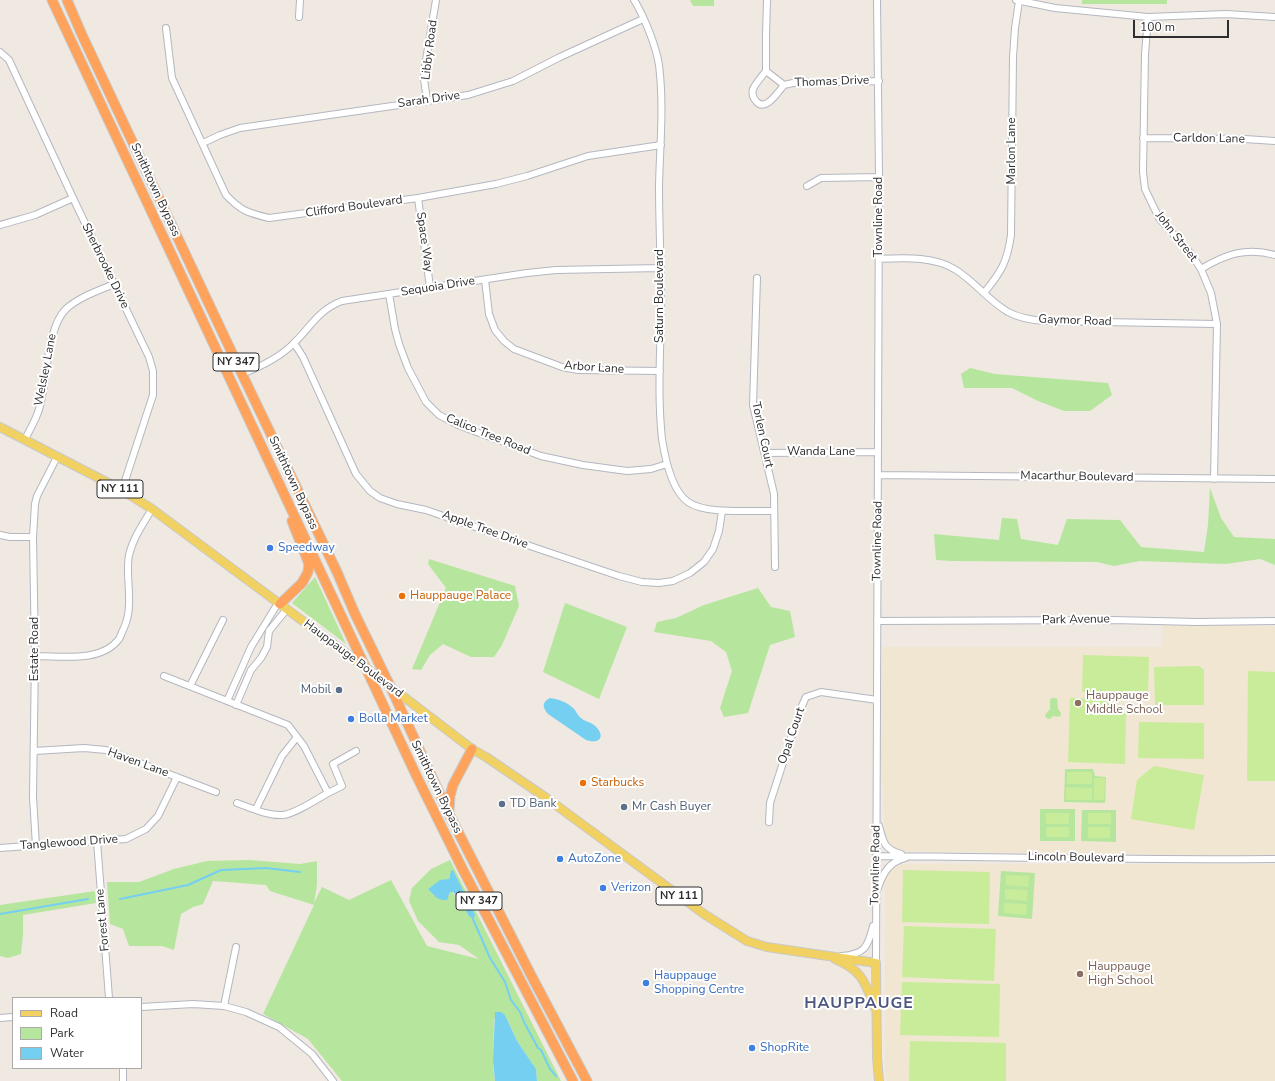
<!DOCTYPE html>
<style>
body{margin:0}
#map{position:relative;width:1275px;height:1081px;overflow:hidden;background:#efe9e1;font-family:"Nunito Sans",sans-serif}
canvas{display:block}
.legend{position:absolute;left:12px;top:997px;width:130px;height:72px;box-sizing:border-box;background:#fff;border:1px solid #ababab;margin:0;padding:5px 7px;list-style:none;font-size:12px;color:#2e2e2e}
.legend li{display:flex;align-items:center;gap:8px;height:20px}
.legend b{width:20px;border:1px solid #ababab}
.scale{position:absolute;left:1133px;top:20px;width:96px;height:18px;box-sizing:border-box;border:2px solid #2e2e2e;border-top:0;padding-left:5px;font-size:12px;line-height:14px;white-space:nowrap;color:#2e2e2e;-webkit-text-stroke:3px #fff;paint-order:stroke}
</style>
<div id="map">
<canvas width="1275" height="1081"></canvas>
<ul class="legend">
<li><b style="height:5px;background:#f2d163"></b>Road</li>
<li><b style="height:11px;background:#b6e59e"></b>Park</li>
<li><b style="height:11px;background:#75cff0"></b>Water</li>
</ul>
<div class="scale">100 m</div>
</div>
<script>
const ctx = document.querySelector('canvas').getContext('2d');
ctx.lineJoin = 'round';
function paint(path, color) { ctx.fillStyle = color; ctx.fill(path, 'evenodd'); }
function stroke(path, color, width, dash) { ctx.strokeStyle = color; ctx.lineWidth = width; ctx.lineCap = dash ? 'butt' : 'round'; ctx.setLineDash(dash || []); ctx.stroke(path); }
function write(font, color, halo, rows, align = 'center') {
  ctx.font = font + ' "Nunito Sans",sans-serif'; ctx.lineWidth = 4; ctx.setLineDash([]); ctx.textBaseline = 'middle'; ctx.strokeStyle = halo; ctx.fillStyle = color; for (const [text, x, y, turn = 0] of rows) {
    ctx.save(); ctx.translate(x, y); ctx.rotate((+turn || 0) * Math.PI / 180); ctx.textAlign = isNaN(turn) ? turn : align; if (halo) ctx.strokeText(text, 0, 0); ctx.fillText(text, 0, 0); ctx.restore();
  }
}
paint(new Path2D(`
 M1163,625L1275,626V857L901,851L895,850L890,846L886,841L885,835L881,759L882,647H1162Z
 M902,864H1275V1081H887L885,1070V879L886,873L894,865Z`), '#f0e6d1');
paint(new Path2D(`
 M690,0H714V6H693Z
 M1082,0H1167V4H1082Z
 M970,368L995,374L1108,383L1112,395L1090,411H1064L1038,401L1012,388H964L961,374Z
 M1210,488L1221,518L1234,537L1275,539V565L1260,559L1226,564L1140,561L1114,566L1097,562L951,561L936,560L934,534L999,540L1002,518L1017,519L1021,539L1058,545L1067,519L1120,520L1141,547L1204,552L1208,525Z
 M429,559L515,586L519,606L502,645L494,657H471L443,644L430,655L421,670L412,669L446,588L428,564Z
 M315,577L346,644L292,603Z
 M758,588L771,607L790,611L795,637L770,645L748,713L724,717L720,708L732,671L726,652L711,641L654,632L657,622L676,618L704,605Z
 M565,603L627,627L599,699L543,672Z
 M1057,698L1058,709L1061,713V715L1059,717L1053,716L1050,719L1046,718L1045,715L1050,709V700L1052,698Z
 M1065,769H1093L1095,776L1106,777L1105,803L1064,802Z
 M1040,809H1075V841H1040Z
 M1082,810H1116V842L1081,841Z
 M249,860L300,864L317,861V885L314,903L322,887L349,900L391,880L427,946L479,959L459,945L439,942L418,921L409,901L412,888L431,869L450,860L561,1081H537L536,1069L517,1041L505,1015L494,1019L493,1066L495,1081H342L308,1039L263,1014L314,905L270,891L266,885L213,881L203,904L193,907L181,914L174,950L162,946H129L123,929L110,924L107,882H139L174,869L207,861ZM450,874L469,916L452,892L450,891L449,896H436L428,889L440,881L449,879Z
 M1001,871L1035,873L1032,919L998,916Z
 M95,891L96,903L23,915V934L21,954L8,958L0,956V905Z`), '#b6e59e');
paint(new Path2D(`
 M1083,655L1149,657L1148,693L1082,692Z
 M1199,666L1204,670V705H1155L1154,667Z
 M1248,671L1275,672V781H1247Z
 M1070,698L1109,699L1126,713L1125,764L1068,762Z
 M1139,722L1204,723V759L1138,758Z
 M1154,766L1204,775L1194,830L1131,819L1137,780Z
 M1067,772H1092V784H1067Z
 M1094,778H1105L1104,800H1094Z
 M1066,787L1092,788V800H1066Z
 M1046,813H1069V824H1046Z
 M1088,813H1111V824H1088Z
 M1046,827H1069V837H1046Z
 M1088,827H1110V838H1088Z
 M903,870L990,872L989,924L902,922Z
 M1006,875L1029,876L1028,887L1006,885Z
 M1005,889L1028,890L1027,901L1005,899Z
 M1004,903L1027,904L1026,915L1004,913Z
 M904,926L996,929L994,981L902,977Z
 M902,982L1000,984L999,1037L900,1035Z
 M910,1041L1006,1043V1081H909Z`), '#c9ec9a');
paint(new Path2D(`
 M550,698C558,699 567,702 573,708C576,710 577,715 581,718C584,721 590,722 594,725C606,735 601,745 586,740L548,714C542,707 542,702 550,698Z
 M453,870L475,915L473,919L469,916L453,892H450L447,900H442L437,898L428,889L440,880L449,879L451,871Z
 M495,1012H501L505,1015L517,1041L536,1069L537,1081H495L493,1061Z`), '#75cff0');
stroke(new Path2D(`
 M120,899L188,885L221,870L266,868L300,872
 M0,914L88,899
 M473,919L490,958L505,982L511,1000L520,1012L524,1022L538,1048L541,1050L550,1069L556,1076`), '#75cff0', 2);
const minor = new Path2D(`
 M634,0C644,16 656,46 659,65C664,105 660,145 659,185C659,224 661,262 661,300C661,346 657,393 662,439C665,458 672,491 688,502C706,515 752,510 774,511
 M767,0L766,35V71L784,85L793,83L879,81
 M1016,0L1055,8L1148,17L1226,14L1275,17
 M299,17L300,0
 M1148,17L1145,54L1143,172L1145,189L1159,218L1191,254L1201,269L1211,293L1217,324L1214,479
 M166,28L172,78L226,195C241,211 248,213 269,218L418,198L496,184L527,176L588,156L661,145
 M0,52L9,60L73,198L149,357L153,371V395L122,490
 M766,71C762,76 756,83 753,89C752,93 753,98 756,101C765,113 778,92 784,85
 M427,100L424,79L425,66L436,0
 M1143,138L1245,139L1275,141
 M203,143L220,135L240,128L468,95L513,81L560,57L643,19
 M807,186L821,178L879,177
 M418,198L430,287
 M0,225L35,215L73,198
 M879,259C904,258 934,256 956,270C975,282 989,301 1008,312C1019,318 1032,320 1044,321L1217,324
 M1201,269C1226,254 1246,247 1275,255
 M757,278L753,405L774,494L775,567
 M485,280L489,314L495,330L504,341L514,349L562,367L578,370L660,371
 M984,293C1001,272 1007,263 1011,235L1013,57L1015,28L1019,1
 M389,294L395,329L399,344L408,368L426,402L439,415L458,425L541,456L583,465L627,471L651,469L667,464
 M294,343L303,357L356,474L370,491L380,498L397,504L426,510L536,548L619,576L642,582L659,583L673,581L690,573L704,562L713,549L719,531L722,511
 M242,374C260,367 279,358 293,344C310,328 318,310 342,301L527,273L556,270L660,268
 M25,439C31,428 37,418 40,406C47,380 47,327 66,309C79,297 98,291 114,284
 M765,453L878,452
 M879,475L1275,479
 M0,535L10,537H33
 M877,621L1113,620L1197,622L1275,621
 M35,656C62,656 101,663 119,639C121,636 122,631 124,628C127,621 129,612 129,604C130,588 126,571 129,555C133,538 143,524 152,509
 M164,676L288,725L304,746L328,793L342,786L333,764L356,751
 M190,686L223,620
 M227,701L251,647L278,603
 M236,705L251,670L261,658L267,647L269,631L287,609
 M34,751L84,748L106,750L216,792
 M237,803C251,808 268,816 283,815C297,813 315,800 328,793
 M256,809L282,756L297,737
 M769,822L770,803L800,710L806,697L821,692L877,700
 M879,826C883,842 884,849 901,854
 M97,841L109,998
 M36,846L33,797L35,656L33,537L35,504L37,496L57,457
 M0,848L126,839L146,829L158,816L177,777
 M877,856C1010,857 1142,860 1275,859
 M878,888C883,873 889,862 905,858
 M842,956C864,954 868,948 873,926
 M876,963L879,177L877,0
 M224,1006L236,947
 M141,1007L193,1004L224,1006L246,1012L279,1027L312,1054L333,1081
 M0,1018L13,1017
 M123,1068V1081`);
const major = new Path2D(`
 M0,427L122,490L152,509L366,668L472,749L486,757L545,797L704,914L747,941L767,947L876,963L877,1057L879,1081
 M835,959C862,970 865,982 875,1008`);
const highway = new Path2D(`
 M52,0L417,777L463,870L573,1081
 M67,0L82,35L242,374L337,572L355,614L391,688L449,814L531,975L587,1081
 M280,604L302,583L308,572L309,564L292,521
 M449,811L450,796L453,785L472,749`);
stroke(minor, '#b4b7c1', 8);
stroke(major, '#c9c9c9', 10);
stroke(highway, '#c9c9c9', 11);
stroke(minor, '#fff', 6);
stroke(major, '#f2d163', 8);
stroke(highway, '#ffa35c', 9);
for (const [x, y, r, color] of [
 [270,548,4,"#3f7fe0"],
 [402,596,4,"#e8710a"],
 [339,690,4,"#5c6f8a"],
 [1078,703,4,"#8d6e63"],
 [351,719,4,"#3f7fe0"],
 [583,783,4,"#e8710a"],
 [502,804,4,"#5c6f8a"],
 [624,807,4,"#5c6f8a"],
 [560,859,4,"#3f7fe0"],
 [603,888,4,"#3f7fe0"],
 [1080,974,4,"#8d6e63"],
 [646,983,4,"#3f7fe0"],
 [752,1048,4,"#3f7fe0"]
]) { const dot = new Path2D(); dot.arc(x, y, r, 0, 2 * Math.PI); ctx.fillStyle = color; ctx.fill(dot); stroke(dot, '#fff', 1.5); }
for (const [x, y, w] of [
 [236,362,46],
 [120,489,46],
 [679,896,46],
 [479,901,46]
]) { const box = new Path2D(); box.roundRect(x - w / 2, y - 9, w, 18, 3); ctx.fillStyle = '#fff'; ctx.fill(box); stroke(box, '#2e2e2e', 1); }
write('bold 11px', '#2e2e2e', null, [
 ["NY 347",236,362],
 ["NY 111",120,489],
 ["NY 111",679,896],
 ["NY 347",479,901]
]);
write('12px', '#2e2e2e', '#fff', [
 ["Libby Road",430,50,-83],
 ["Thomas Drive",832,82,-2],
 ["Sarah Drive",429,100,-8],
 ["Carldon Lane",1209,139,1],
 ["Marlon Lane",1012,151,-90],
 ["Smithtown Bypass",155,190,65],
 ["Clifford Boulevard",354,207,-8],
 ["Townline Road",879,217,-90],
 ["John Street",1176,237,52],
 ["Space Way",424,242,82],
 ["Sherbrooke Drive",105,266,64],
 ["Sequoia Drive",438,287,-9],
 ["Saturn Boulevard",660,296,-90],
 ["Gaymor Road",1075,321,2],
 ["Arbor Lane",594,368,4],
 ["Welsley Lane",46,370,-79],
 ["Calico Tree Road",488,435,22],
 ["Torlen Court",762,435,78],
 ["Wanda Lane",821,452],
 ["Macarthur Boulevard",1077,477,1],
 ["Smithtown Bypass",293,483,65],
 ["Apple Tree Drive",485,530,20],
 ["Townline Road",878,541,-89],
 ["Park Avenue",1076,620,-1],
 ["Estate Road",35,649,-90],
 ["Hauppauge Boulevard",353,659,37],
 ["Opal Court",792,736,-71],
 ["Haven Lane",138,763,20],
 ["Smithtown Bypass",436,787,64],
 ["Tanglewood Drive",69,843,-4],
 ["Lincoln Boulevard",1076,858,1],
 ["Townline Road",876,865,-89],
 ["Forest Lane",103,920,-95]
]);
write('12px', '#366cbe', '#fff', [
 ["Speedway",278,548],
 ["Bolla Market",359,719],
 ["AutoZone",568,859],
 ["Verizon",611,888],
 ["Hauppauge",654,976],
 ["Shopping Centre",654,990],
 ["ShopRite",760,1048]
], 'left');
write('12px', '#c56008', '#fff', [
 ["Hauppauge Palace",410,596],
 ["Starbucks",591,783]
], 'left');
write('12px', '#4e5e75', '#fff', [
 ["Mobil",331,690,"right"],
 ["TD Bank",510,804],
 ["Mr Cash Buyer",632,807]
], 'left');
write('12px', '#785e54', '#fff', [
 ["Hauppauge",1086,696],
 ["Middle School",1086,710],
 ["Hauppauge",1088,967],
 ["High School",1088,981]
], 'left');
ctx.letterSpacing = '1px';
write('bold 16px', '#4d5680', '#fff', [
 ["HAUPPAUGE",859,1004]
]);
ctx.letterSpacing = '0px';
</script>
